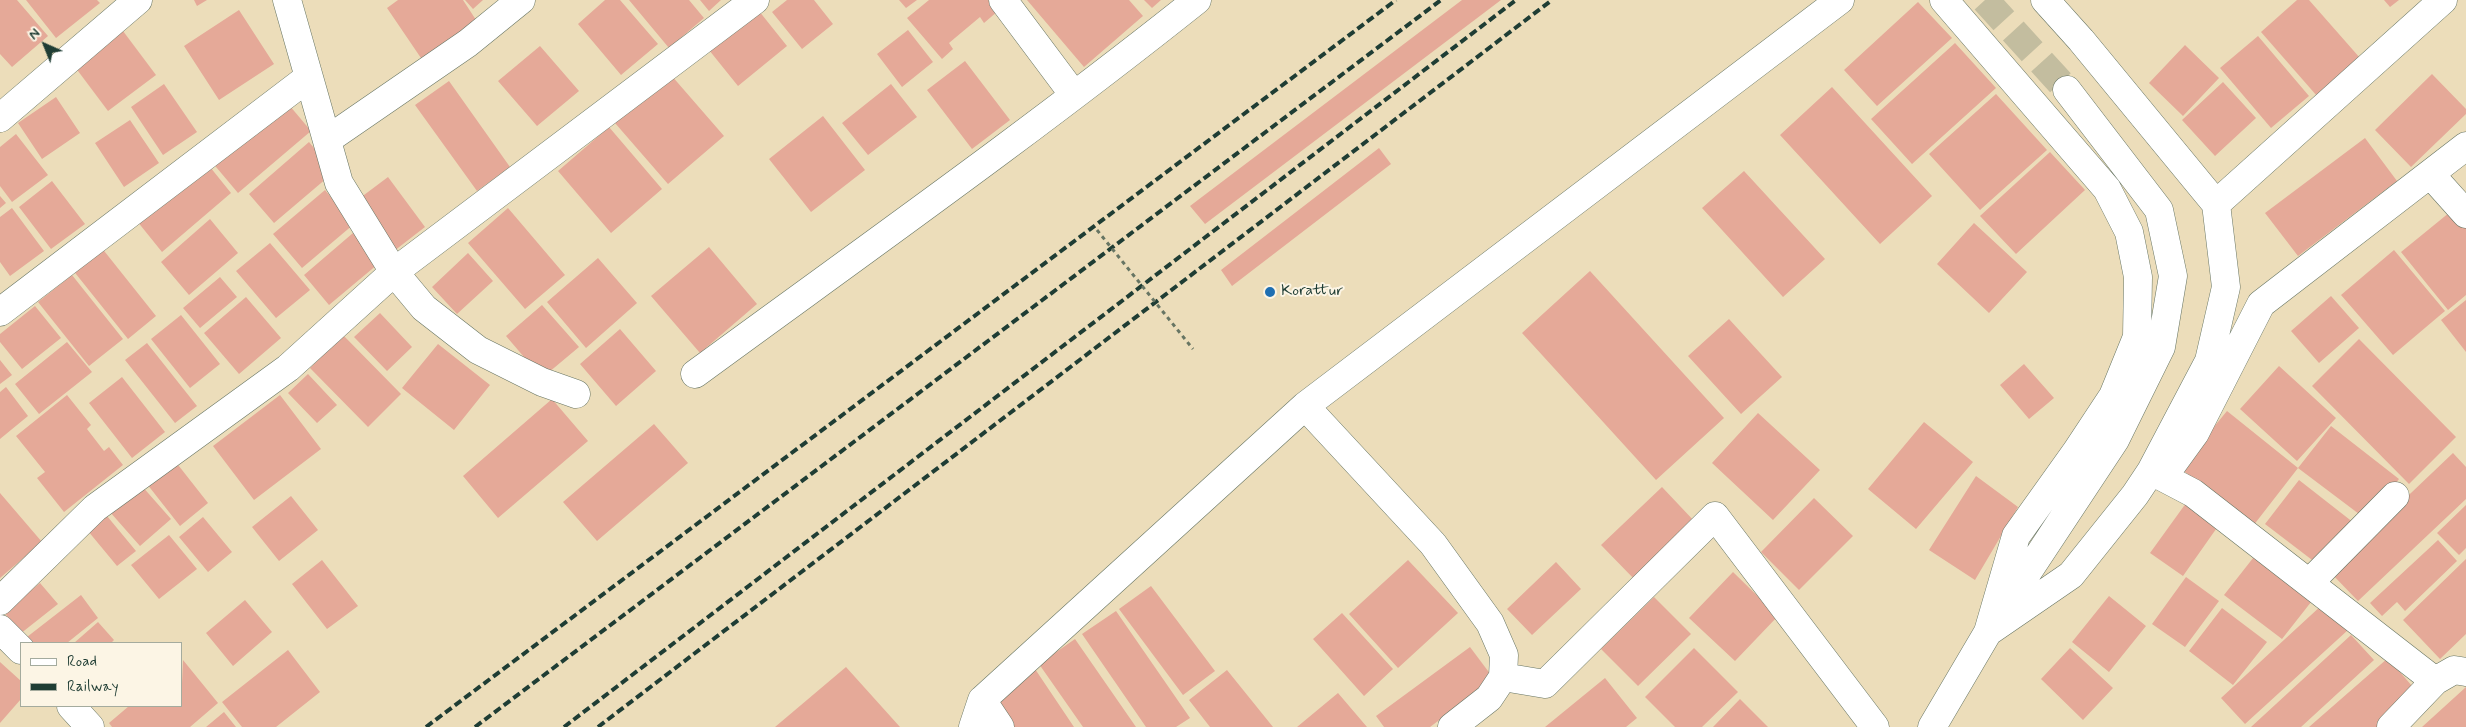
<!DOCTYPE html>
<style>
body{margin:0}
#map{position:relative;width:2466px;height:727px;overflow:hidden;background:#ecddba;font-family:Mynerve,sans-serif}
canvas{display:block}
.legend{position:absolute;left:20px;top:642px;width:162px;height:65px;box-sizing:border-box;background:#fcf5e5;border:1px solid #a4ab9e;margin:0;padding:6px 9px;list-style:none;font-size:15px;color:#1f3d34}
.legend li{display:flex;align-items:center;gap:10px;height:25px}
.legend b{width:25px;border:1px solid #a4ab9e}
.north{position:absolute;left:20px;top:20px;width:50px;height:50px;-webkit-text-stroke:4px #fcf5e5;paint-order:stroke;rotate:316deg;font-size:14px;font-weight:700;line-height:20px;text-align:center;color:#1f3d34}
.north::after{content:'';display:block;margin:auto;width:18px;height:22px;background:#1f3d34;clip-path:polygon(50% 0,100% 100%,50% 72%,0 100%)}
</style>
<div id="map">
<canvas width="2466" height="727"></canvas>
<ul class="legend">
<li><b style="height:6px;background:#fff"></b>Road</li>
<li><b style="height:6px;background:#1f3d34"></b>Railway</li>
</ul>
<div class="north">N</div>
</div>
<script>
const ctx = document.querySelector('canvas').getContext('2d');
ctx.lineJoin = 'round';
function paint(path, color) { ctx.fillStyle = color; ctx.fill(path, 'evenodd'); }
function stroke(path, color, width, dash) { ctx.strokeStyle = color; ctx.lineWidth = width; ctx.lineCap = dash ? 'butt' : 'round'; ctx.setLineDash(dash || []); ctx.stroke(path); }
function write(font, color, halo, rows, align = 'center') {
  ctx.font = font + ' Mynerve,sans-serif'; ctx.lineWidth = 4; ctx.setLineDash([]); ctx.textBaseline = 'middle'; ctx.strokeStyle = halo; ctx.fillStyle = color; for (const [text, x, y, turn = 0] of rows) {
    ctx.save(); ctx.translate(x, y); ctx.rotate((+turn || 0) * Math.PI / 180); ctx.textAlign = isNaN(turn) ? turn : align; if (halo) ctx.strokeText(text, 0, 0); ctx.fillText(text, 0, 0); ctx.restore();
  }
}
paint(new Path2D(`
 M0,0H17L48,36L12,67L0,54Z
 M26,0H97L100,3L56,38Z
 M194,0H207L197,6Z
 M398,0H463L478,23L423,61L387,8Z
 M465,0H483L473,9Z
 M605,0H620L658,44L621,75L578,24Z
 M629,0H689L704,18L669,48Z
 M700,0H721L709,11Z
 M787,0H814L833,24L802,49L772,12Z
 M899,0H917L906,8Z
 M929,0H988L998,11L984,23L980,17L949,43L953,49L942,59L907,18Z
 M1027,0H1129L1143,16L1084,67Z
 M1144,0H1161L1152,8Z
 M1462,0H1501L1205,224L1190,206Z
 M2297,0H2309L2360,58L2317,96L2261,32Z
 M2384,0H2399L2390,7Z
 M1918,2L1952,38L1877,106L1844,70Z
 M239,10L274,64L219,100L184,46Z
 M759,11L787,46L738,86L709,50Z
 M908,30L933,62L902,87L877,54Z
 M123,31L156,75L108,111L75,67Z
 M2258,36L2309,96L2271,128L2220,68Z
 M1955,43L1996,88L1912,164L1871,119Z
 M2185,45L2219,78L2183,116L2149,83Z
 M540,46L579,91L537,126L498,81Z
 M965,61L1010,120L972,149L927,90Z
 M2432,74L2466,109V114L2411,167L2375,130Z
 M671,75L724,136L668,184L615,123Z
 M449,81L510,167L477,191L415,105Z
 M2223,82L2256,118L2215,156L2182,120Z
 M164,84L197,132L163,155L131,107Z
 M891,84L917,117L868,155L842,123Z
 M1832,87L1932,196L1880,244L1780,135Z
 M1996,94L2047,150L1980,210L1929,154Z
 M56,97L80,133L42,159L18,123Z
 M284,99L311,131L238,193L211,161Z
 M823,116L865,170L811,212L769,159Z
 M130,120L159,163L124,187L95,143Z
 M609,127L662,189L611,233L558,171Z
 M16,134L48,175L12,202L0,186V147Z
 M2365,138L2397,181L2298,256L2265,213Z
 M309,142L334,172L274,223L249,194Z
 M1379,148L1391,164L1232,286L1221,270Z
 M2050,152L2085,190L2016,254L1980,216Z
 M206,162L231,193L162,252L137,221Z
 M1744,171L1825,259L1783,297L1702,208Z
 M388,177L425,227L394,251L356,201Z
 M52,181L85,224L51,249L19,207Z
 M325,190L354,224L302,268L273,234Z
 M0,196L6,203L0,208Z
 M12,208L44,251L10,276L0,262V217Z
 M508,208L565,275L525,309L468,243Z
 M2455,208L2466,222V295L2448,310L2401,252Z
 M210,219L238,253L189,295L161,262Z
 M1974,223L2027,272L1989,313L1937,264Z
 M353,233L378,264L329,305L304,275Z
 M270,243L310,290L276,318L236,271Z
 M101,247L156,316L128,339L72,269Z
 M709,247L757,304L700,353L651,296Z
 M2394,250L2445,311L2393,355L2341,295Z
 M468,253L493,281L457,314L432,287Z
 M598,258L637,303L586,348L547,302Z
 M1590,271L1724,418L1656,480L1522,333Z
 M72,275L123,339L89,366L38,302Z
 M220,277L237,297L200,328L183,308Z
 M2331,296L2359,328L2319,363L2291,331Z
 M246,297L281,338L239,374L204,333Z
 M2466,300V352L2441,320Z
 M542,305L579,347L542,378L506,336Z
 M35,306L61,338L22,369L0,342V334Z
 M380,313L412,347L387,371L354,337Z
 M181,315L220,364L190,388L151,339Z
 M1729,319L1782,377L1741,414L1688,356Z
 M620,329L656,371L616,406L580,364Z
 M343,335L401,394L368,427L310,368Z
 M2359,339L2456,437L2409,484L2312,386Z
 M67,342L92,372L39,414L15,384Z
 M147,343L197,406L175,423L125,360Z
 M438,344L490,385L454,430L402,388Z
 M0,360L12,375L0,384Z
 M2024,364L2054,398L2029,419L2000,385Z
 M2279,366L2336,418L2297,461L2240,409Z
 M308,374L337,405L317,423L288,393Z
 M122,377L165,432L132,458L89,403Z
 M6,387L28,416L0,439V392Z
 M67,395L91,425L87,429L104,451L109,447L123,465L64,512L37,478L45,472L16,436Z
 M280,395L321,449L254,500L213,446Z
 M552,399L588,441L498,518L463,476Z
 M2227,411L2298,468L2253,526L2180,468Z
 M1758,413L1820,470L1773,520L1712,463Z
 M1924,422L1973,462L1916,529L1868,489Z
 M654,424L688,463L597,541L563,502Z
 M2331,426L2399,479L2367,520L2298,468Z
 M2453,453L2466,467V499L2358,601L2329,571Z
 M175,461L208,503L180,526L147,484Z
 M1976,476L2018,507L1975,580L1929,550Z
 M2299,480L2354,523L2320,566L2265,524Z
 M141,485L171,519L140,546L110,512Z
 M1662,487L1696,523L1636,581L1601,545Z
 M0,493L42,542L0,578Z
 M291,496L318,530L279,561L252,527Z
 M1814,498L1853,536L1799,590L1761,552Z
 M2189,499L2221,522L2183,576L2150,553Z
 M2466,505V548L2459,555L2437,533Z
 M107,516L136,551L117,566L88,531Z
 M203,517L232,552L208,572L179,537Z
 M169,535L197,569L159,599L131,565Z
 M2438,540L2457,561L2405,611L2397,602L2382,616L2370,603Z
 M2257,553L2315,597L2282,639L2224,595Z
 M2466,559V634L2440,659L2403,620Z
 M322,560L358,606L327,629L292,584Z
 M1408,560L1458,613L1398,668L1349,614Z
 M1556,562L1581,589L1532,635L1507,609Z
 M1733,572L1778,616L1735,661L1689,618Z
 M2186,577L2219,601L2185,647L2152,624Z
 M40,583L58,604L20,634L4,612Z
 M1151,586L1215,671L1183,695L1119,609Z
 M81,595L98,618L67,643H32L27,637Z
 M2109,596L2146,626L2109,672L2072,642Z
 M1654,597L1691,634L1638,686L1601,649Z
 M245,600L272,632L233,666L206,633Z
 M2323,604L2348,630L2245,724L2221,698Z
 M2222,608L2267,642L2233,685L2189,651Z
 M1116,611L1190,718L1176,727H1146L1082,634Z
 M1342,613L1393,669L1364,696L1313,639Z
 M98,622L114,640L111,643H74Z
 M2351,635L2374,660L2301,727H2251Z
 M1075,639L1136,727H1083L1039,664Z
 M1470,647L1494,679L1430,727H1384L1376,716Z
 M1694,648L1738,692L1702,727H1675L1645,697Z
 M2070,648L2113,688L2083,720L2041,679Z
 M288,650L320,692L276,727H242L222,702Z
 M2388,658L2418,693L2382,727H2309Z
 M183,660L218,703L190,727H112L109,723L129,706H181Z
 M0,662L21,681V699L0,723Z
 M1033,666L1074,727H1013L991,694Z
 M846,667L900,727H775Z
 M1227,670L1273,727H1210L1189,700Z
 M1605,678L1637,718L1626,727H1545Z
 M2466,687V727H2422Z
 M1338,693L1367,727H1297Z
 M1740,699L1768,727H1713Z
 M224,712L236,727H206Z`), '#e5a998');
stroke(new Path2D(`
 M1985,0L2067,90`), '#c3bd9f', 28, [28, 14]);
const minor = new Path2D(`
 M287,0L339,183L394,272L424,308L478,350L542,382L576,394
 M1003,0L1074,95
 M1944,0L2107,189L2129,232L2138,277L2137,337L2113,396L2076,452L2016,536L1988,632
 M0,118L138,0
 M327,140L468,43L521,0
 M2431,175L2466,214
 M2216,204L2443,0
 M0,312L309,77
 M695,374C863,251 1034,130 1197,0
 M1305,406L1433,544L1490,623L1504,655L1503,677L1489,698L1452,727
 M2151,471L2193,493L2435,681
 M2166,473L2195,433L2261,304L2466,146
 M2310,582L2395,496
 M0,601L95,508L288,368L394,272L755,0
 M0,629L21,650
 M1988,632L2071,575L2135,495L2151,471L2209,361L2226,287L2216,204L2081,40L2045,0
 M1503,677L1545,684L1715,516L1875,727
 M982,700L1000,727
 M71,706L90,727
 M973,727L982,700L1305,406L1840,0
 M1932,727L1988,632L2115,440L2161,347L2173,276L2159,210L2067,90
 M2391,727L2435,681L2454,670L2466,672`);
stroke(minor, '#677563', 29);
stroke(minor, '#fff', 28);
stroke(new Path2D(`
 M426,727L1396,0
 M475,727L1441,0
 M564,727L1516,0
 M598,727L1552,0`), '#1f3d34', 4, [8, 4]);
stroke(new Path2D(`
 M1097,230L1193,349`), '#677563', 3, [4, 4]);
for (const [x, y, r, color] of [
 [1270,292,6,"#1f6fb2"]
]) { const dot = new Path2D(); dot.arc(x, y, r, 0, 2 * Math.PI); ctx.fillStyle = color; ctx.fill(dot); stroke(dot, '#fcf5e5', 2); }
write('16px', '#1f3d34', '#fcf5e5', [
 ["Korattur",1281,292]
], 'left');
</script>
